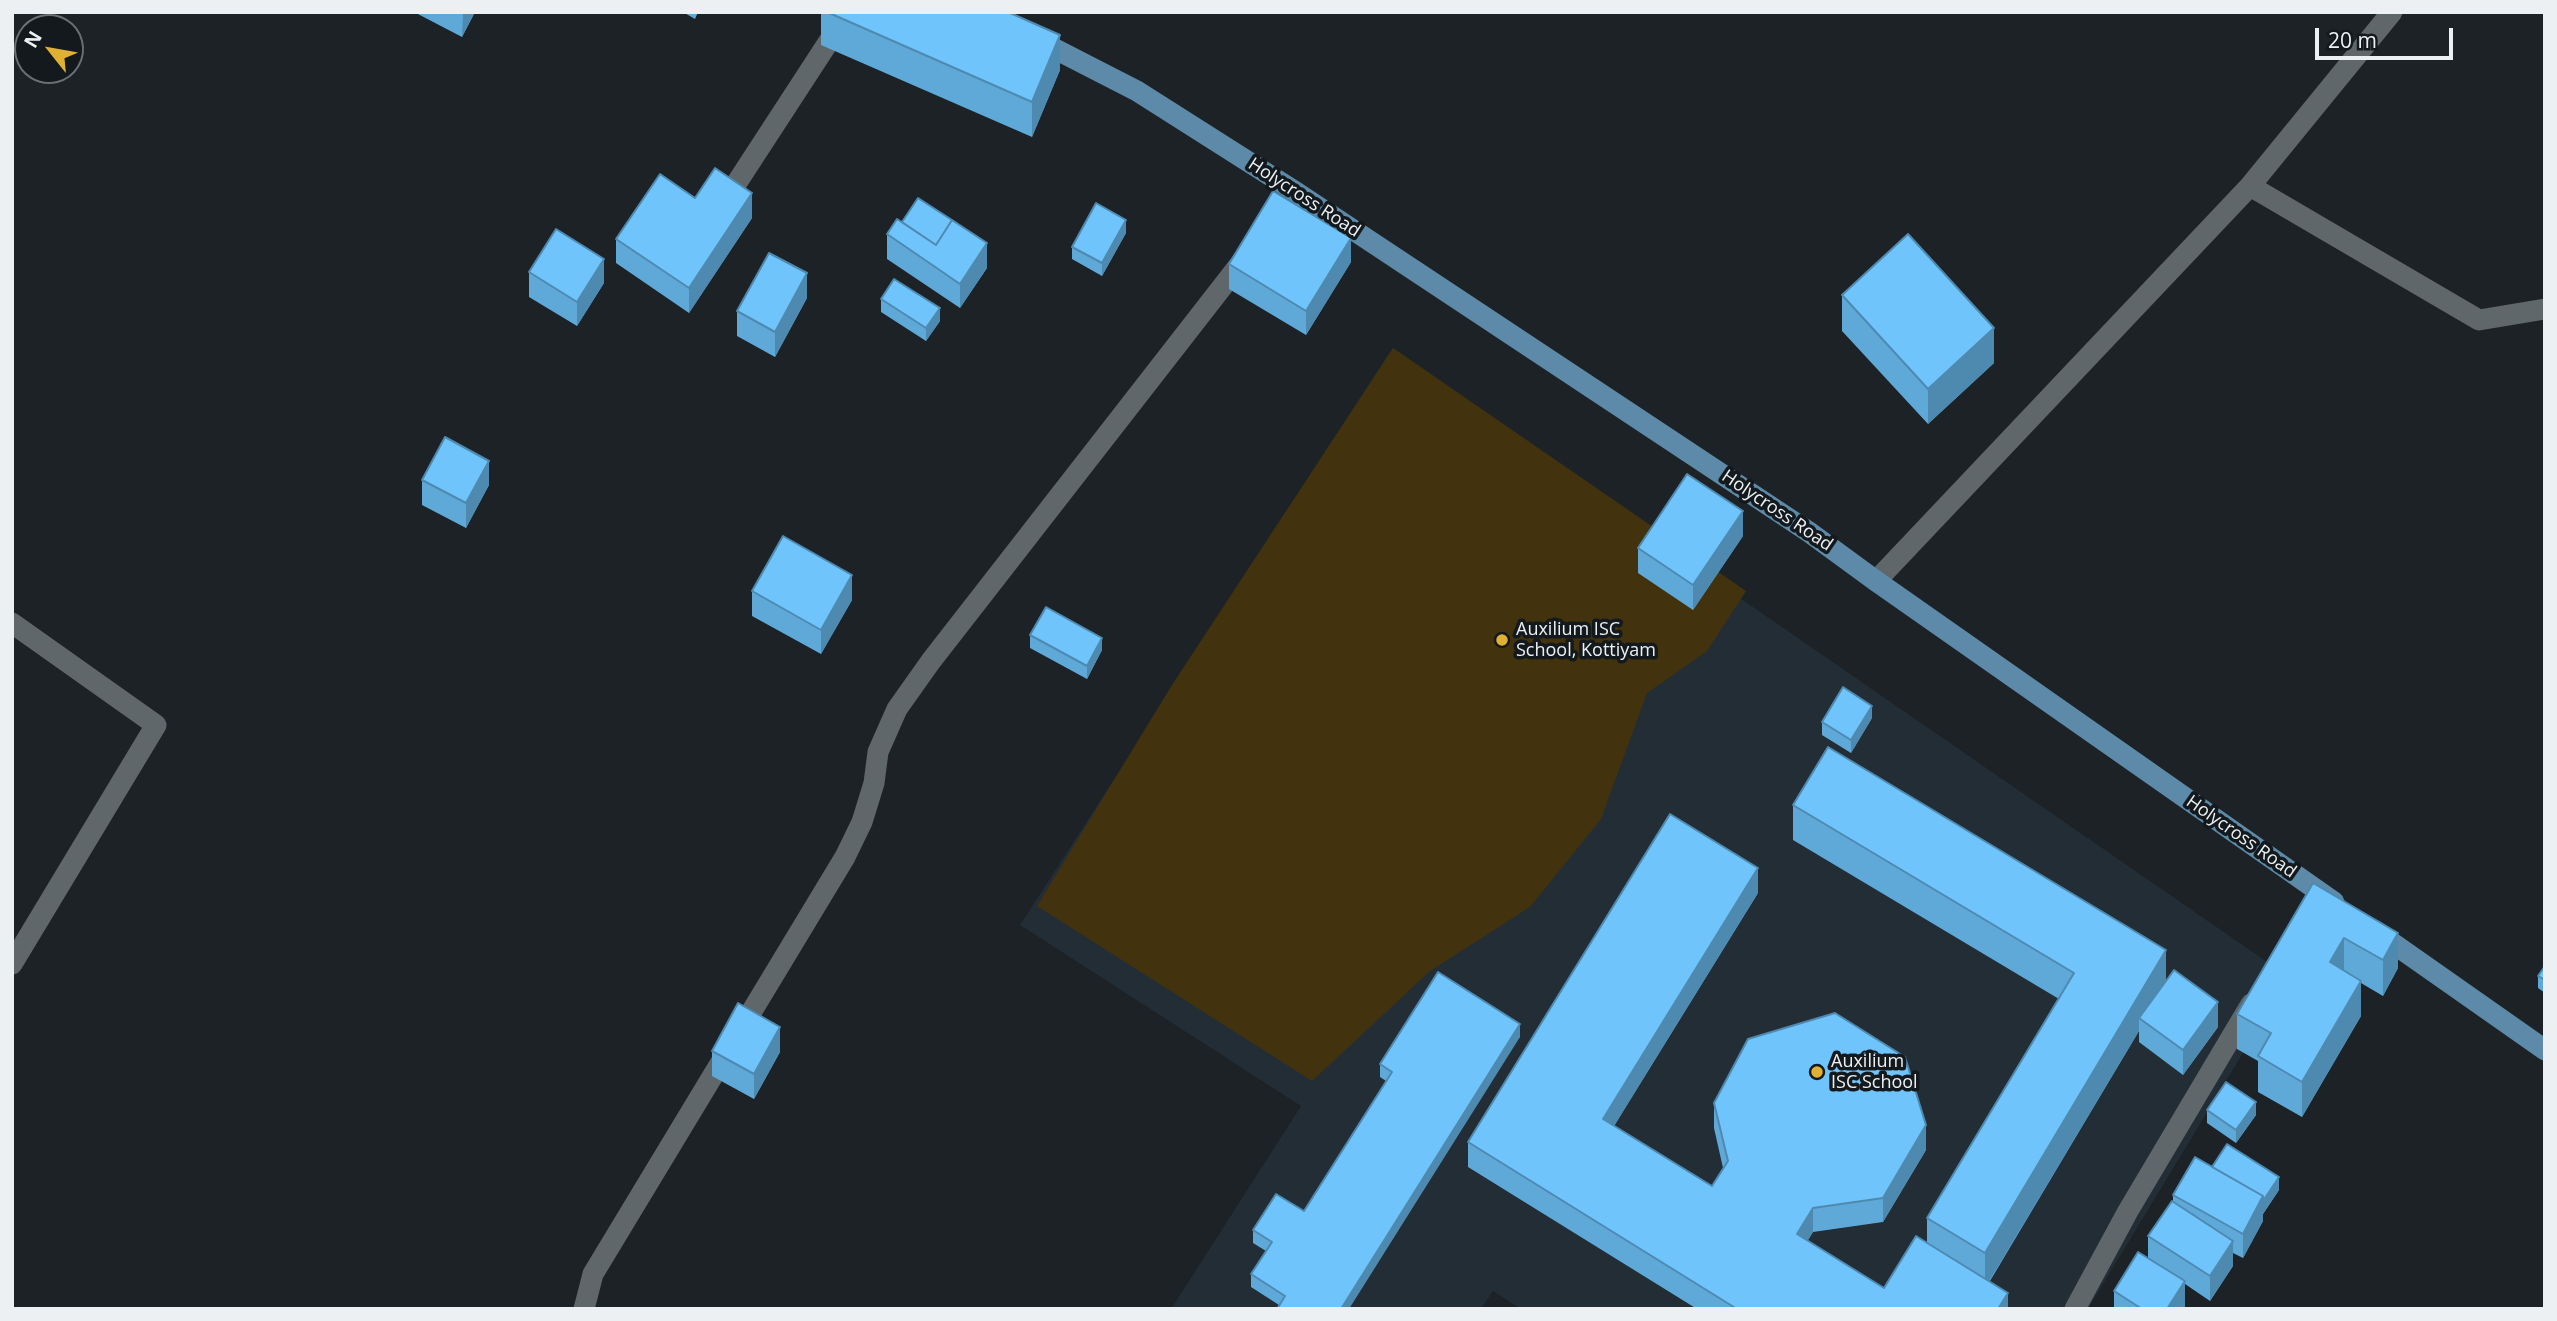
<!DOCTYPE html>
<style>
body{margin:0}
#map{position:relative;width:2557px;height:1321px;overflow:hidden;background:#1c2226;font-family:"Open Sans",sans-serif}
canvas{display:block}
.frame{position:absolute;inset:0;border:14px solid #ecf0f3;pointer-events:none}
.north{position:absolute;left:14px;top:14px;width:70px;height:70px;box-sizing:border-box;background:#13191c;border:2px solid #6a6f72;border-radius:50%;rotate:301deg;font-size:19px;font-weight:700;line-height:28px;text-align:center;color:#ecf0f3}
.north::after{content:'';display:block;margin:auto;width:24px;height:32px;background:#e0b034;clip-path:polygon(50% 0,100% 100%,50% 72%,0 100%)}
.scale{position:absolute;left:2315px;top:28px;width:138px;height:32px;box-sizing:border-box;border:4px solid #ecf0f3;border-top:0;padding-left:9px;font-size:21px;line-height:24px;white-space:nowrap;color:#ecf0f3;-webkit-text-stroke:5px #13191c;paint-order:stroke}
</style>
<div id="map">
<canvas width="2557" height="1321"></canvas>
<div class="frame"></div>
<div class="north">N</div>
<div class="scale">20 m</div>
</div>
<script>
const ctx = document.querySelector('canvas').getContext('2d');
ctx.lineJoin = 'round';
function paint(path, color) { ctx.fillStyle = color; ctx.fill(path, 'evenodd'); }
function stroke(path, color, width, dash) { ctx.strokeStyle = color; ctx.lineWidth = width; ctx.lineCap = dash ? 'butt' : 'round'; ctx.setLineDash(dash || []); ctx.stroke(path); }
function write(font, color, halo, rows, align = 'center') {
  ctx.font = font + ' "Open Sans",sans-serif'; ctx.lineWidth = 7; ctx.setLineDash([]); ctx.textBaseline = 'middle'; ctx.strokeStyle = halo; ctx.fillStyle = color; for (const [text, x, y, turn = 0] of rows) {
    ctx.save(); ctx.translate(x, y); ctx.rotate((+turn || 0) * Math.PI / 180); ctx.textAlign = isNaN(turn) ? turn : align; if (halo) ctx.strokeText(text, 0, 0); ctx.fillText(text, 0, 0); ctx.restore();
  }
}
paint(new Path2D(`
 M1388,355L2289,977L2088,1309H1521L1493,1291L1481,1309H1171L1301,1106L1020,925Z`), '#222d35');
paint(new Path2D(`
 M1393,348L1746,591L1707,651L1647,693L1601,819L1530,907L1430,971L1312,1081L1037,906L1172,685Z`), '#42330e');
stroke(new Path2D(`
 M2250,186L2479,320L2545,309
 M721,207L848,12
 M1876,581L2250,186L2392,12
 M12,623L156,725L12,964
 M584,1309L593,1274L845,857L862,822L874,783L878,752L897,709L931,661L1247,255
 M2075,1309L2128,1211L2251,1004`), '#60676b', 21);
stroke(new Path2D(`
 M983,12L1137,91L1296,192L1809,532L1876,581L2334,902
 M2374,930L2545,1050`), '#5c8aa8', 21);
paint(new Path2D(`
 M414,12H475L462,37Z
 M683,12H698L695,19Z
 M821,12H1008L1060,70L1032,137L821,45Z
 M752,218L689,313L616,263V239Z
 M1126,233L1102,276L1072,259V247Z
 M887,234L987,268L960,308L887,259Z
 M1351,262L1306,335L1229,289V264Z
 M529,272L604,283L577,326L529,297Z
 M1842,295L1994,363L1928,424L1842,331Z
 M807,298L775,357L737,336V311Z
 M881,299L940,321L926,341L881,312Z
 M422,480L489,485L466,528L422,505Z
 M1743,536L1693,610L1638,573V548Z
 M752,591L852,600L821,654L752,616Z
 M1030,635L1102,650L1087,679L1030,648Z
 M1872,718L1851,753L1822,735V722Z
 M1793,805L2166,981L2218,1027L2183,1075L2139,1042V1031L1990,1281L2008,1309H1697L1468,1167V1142L1758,893L1614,1126L1712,1186L1723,1168L1714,1128V1103L1926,1150L1883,1222L1813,1232L1807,1241L1884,1288L1927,1242V1218L2059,999L1793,840Z
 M2313,883L2398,968L2383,996L2361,983V1016L2302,1117L2258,1092V1061L2237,1049V1014Z
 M2545,966V993L2538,988V976Z
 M1520,1037L1279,1305L1251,1287V1274L1266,1251L1253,1243V1230L1304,1211L1386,1081L1380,1077V1064Z
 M712,1051L780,1052L754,1099L712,1076Z
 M2207,1110L2256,1115L2236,1143L2207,1123Z
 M2212,1167L2279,1190L2263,1214V1221L2243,1258L2233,1253V1266L2210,1301L2185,1284V1306L2183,1309H2114V1291L2148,1258V1236L2173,1202V1195Z`), '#5fa9d8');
paint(new Path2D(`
 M463,12H475L462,37Z
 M1060,35V70L1032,137V102Z
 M752,193V218L689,313V288Z
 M1126,220V233L1102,276V263Z
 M1351,238V262L1306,335V311Z
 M987,243V268L960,308V284Z
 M604,259V283L577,326V302Z
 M807,273V298L775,357V332Z
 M940,308V321L926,341V328Z
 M1994,328V363L1928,424V389Z
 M489,461V485L466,528V503Z
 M1743,511V536L1693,610V585Z
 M852,575V600L821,654V630Z
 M1102,638V650L1087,679V666Z
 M1872,706V718L1851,753V740Z
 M1758,868V893L1603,1144V1119Z
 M2398,933V968L2383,996V960Z
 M2344,938V973L2330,962Z
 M2166,950V985L2139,1018V1031L1985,1288V1253Z
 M2361,981V1016L2302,1117V1082Z
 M2218,1002V1027L2183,1075V1050Z
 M1520,1024V1037L1349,1309H1341Z
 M780,1027V1052L754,1099V1074Z
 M2256,1102V1115L2236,1143V1130Z
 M1926,1125V1150L1883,1222V1198Z
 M2279,1177V1190L2263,1214V1221L2243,1258V1234L2263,1196Z
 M1813,1208V1232L1797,1259V1234Z
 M2233,1241V1266L2210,1301V1276Z
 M2185,1281V1306L2183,1309H2167Z
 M2008,1293V1309H1998Z`), '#4e89b0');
const building = new Path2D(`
 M827,12H1008L1060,35L1032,102Z
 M715,168L752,193L689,288L616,239L660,174L695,198Z
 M1273,191L1351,238L1306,311L1229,264Z
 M918,198L952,220L936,245L902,222Z
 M1096,203L1126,220L1102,263L1072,247Z
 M897,219L936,245L952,220L987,243L960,284L887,234Z
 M556,229L604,259L577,302L529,272Z
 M1908,234L1994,328L1928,389L1842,295Z
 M769,253L807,273L775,332L737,311Z
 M894,279L940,308L926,328L881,299Z
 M445,437L489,461L466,503L422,480Z
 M1687,474L1743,511L1693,585L1638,548Z
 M783,536L852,575L821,630L752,591Z
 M1046,607L1102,638L1087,666L1030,635Z
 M1843,687L1872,706L1851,740L1822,722Z
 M1828,747L2166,950L1985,1253L1927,1218L2074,973L1793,805Z
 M1670,814L1758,868L1603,1119L1712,1186L1728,1161L1714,1103L1748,1039L1835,1013L1905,1057L1926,1125L1883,1198L1813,1208L1797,1234L1884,1288L1916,1236L2008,1293L1998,1309H1737L1468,1142Z
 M2313,883L2398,933L2383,960L2344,938L2330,962L2361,981L2302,1082L2258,1056L2271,1033L2237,1014Z
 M2545,966V980L2538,976Z
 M2174,970L2218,1002L2183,1050L2139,1018Z
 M1438,972L1520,1024L1341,1309H1277L1285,1296L1251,1274L1272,1242L1253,1230L1276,1194L1304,1211L1392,1072L1380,1064Z
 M738,1003L780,1027L754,1074L712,1051Z
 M2226,1082L2256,1102L2236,1130L2207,1110Z
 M2227,1144L2279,1177L2263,1201V1196L2212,1167Z
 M2195,1157L2263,1196L2243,1234L2173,1195Z
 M2172,1201L2233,1241L2210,1276L2148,1236Z
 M2138,1252L2185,1281L2167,1309H2142L2114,1291Z`);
paint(building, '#6fc4fb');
stroke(building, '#4e89b0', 2);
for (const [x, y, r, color] of [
 [1502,640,7,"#e0b034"],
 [1817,1072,7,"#e0b034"]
]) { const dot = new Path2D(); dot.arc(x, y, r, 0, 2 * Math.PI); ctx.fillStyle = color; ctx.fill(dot); stroke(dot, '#13191c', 2.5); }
write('18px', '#ecf0f3', '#13191c', [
 ["Holycross Road",1304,198,33],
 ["Holycross Road",1777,511,34],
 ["Holycross Road",2241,837,35]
]);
write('18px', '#ecf0f3', '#13191c', [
 ["Auxilium ISC",1516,630],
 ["School, Kottiyam",1516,651],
 ["Auxilium",1831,1062],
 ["ISC School",1831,1083]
], 'left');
</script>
